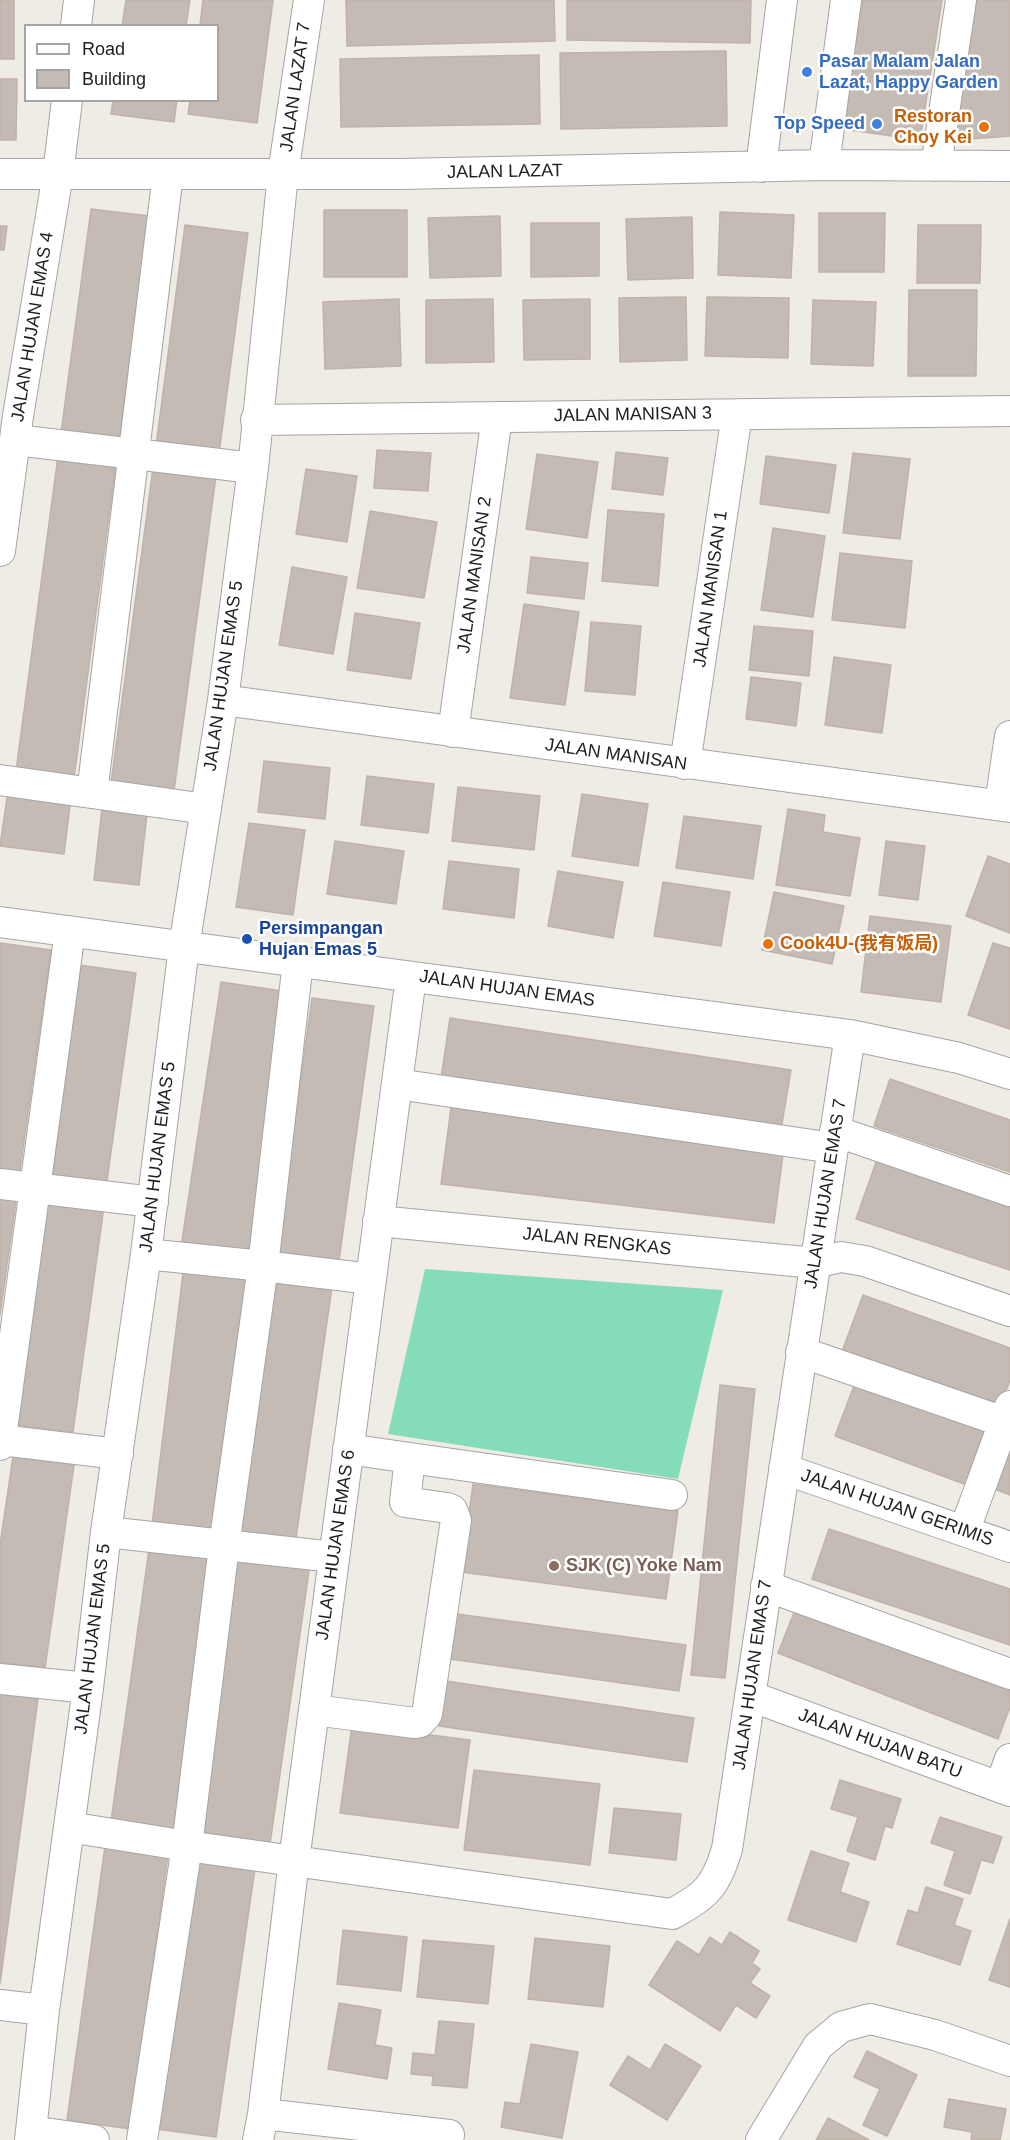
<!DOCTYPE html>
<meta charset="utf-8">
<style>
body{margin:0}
#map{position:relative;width:1010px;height:2140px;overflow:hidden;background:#efebe5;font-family:Arial,sans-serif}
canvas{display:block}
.legend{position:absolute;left:24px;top:24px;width:195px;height:78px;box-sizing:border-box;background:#fff;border:2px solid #a5a5a5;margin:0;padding:8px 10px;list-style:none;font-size:18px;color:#1e1e1e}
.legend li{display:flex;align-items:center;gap:12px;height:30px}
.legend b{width:30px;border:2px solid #a5a5a5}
</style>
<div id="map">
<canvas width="1010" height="2140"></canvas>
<ul class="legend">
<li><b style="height:8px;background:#fff"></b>Road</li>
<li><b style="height:16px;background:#c4bbb4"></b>Building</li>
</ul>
</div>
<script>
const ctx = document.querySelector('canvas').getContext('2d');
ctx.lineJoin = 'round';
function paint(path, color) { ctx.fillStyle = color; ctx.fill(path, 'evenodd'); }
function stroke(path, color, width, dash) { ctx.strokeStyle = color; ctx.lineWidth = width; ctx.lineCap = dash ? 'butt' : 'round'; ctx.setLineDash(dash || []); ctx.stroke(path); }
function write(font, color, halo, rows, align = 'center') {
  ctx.font = font + ' Arial,"Noto Sans SC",sans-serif'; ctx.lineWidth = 5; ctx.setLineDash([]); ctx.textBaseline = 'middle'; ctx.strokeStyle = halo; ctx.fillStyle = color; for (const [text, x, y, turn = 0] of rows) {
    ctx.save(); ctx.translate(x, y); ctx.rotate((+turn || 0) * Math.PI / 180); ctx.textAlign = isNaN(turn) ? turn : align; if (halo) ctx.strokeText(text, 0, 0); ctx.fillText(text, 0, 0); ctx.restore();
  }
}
paint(new Path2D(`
 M425,1269L723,1290L678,1479L388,1434Z`), '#84ddb8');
const building = new Path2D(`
 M0,0H14V59H0Z
 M126,0H190L186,26H122Z
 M203,0H273L257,123L188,114L190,100H218V26H200Z
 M346,0H554L555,41L347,46Z
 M567,0H751L750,43L567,40Z
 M863,0H942L920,140L843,129Z
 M964,0H1010V136L945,141Z
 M726,51L727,126L561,129L560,53Z
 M539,55L540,124L341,127L340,59Z
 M0,79H17L16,140H0Z
 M113,100H177L174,122L111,114Z
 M91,209L149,216L119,441L61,433Z
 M324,210H407V277H324Z
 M720,212L794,215L791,278L718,275Z
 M819,213H885L884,272H819Z
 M500,216L501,276L430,278L428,218Z
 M692,217L693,278L628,280L626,219Z
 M531,223H599V276L531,277Z
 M185,225L248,233L219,454L156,446Z
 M918,225H981L980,283H917Z
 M0,226H7L4,250H0Z
 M909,290H977L976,376H908Z
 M686,297L687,360L620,362L619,298Z
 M707,297L789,298L788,358L705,356Z
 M399,299L401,366L325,369L323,302Z
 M493,299L494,362L426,363V300Z
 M590,299V359L524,360L523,300Z
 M813,300L876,302L873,366L811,364Z
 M377,450L431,453L428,491L374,488Z
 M616,452L668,458L663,495L612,489Z
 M853,453L910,459L900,539L843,533Z
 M537,454L598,462L587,538L526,529Z
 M58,456L116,463L74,778L16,771Z
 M766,456L836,465L829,513L760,504Z
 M153,468L216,476L174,791L111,783Z
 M306,469L357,476L347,542L296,534Z
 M608,510L664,514L658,586L602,581Z
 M370,511L437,522L424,598L357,588Z
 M773,528L825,536L813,617L761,610Z
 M840,553L912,561L905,628L832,620Z
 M531,557L588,563L584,599L527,593Z
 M292,567L347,577L333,654L279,645Z
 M524,604L579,612L565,705L510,698Z
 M355,613L420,623L411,679L347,670Z
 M591,622L641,626L635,695L585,691Z
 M754,626L813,631L809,676L749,670Z
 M834,657L891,665L882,733L825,725Z
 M751,677L801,683L796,726L746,719Z
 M264,761L330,768L325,819L258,812Z
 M367,776L434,784L428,833L361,825Z
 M458,787L540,796L534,850L452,841Z
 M8,791L71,798L64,854L0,846Z
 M582,794L648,804L638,866L572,856Z
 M102,808L147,814L139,885L94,880Z
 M788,809L825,815L823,832L860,838L850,896L776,885Z
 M684,816L761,826L753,879L676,868Z
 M249,823L305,830L293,915L236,907Z
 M335,841L404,851L396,904L327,894Z
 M886,841L925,846L918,900L879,895Z
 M988,856L1010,864V933L966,916Z
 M449,861L519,869L514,918L443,909Z
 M558,871L623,882L613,938L548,926Z
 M663,882L730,892L721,946L654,936Z
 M774,892L844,906L832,964L762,950Z
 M870,916L951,926L941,1002L861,992Z
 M0,943L51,950L19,1177L0,1174Z
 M993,943L1010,948V1029L968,1015Z
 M79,965L136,973L106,1188L49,1181Z
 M221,982L289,992L249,1257L181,1247Z
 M312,998L374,1006L338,1268L276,1259Z
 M450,1018L791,1070L781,1130L441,1078Z
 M890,1079L1010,1120V1172L874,1126Z
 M451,1108L784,1147L774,1223L441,1184Z
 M879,1154L1010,1198V1270L856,1219Z
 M0,1192L17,1194L0,1315Z
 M47,1198L104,1206L73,1432L16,1425Z
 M184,1265L247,1273L214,1533L152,1525Z
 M272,1279L332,1287L295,1545L236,1537Z
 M863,1295L1010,1348V1380L997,1415L840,1357Z
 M855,1383L987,1431L967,1485L835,1436Z
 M720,1385L755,1389L725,1678L691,1675Z
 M1010,1439V1495L992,1488Z
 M15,1443L76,1451L45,1668L0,1662V1545Z
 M473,1484L678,1511L666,1599L461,1572Z
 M829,1529L1010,1589V1645L812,1579Z
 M150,1542L214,1550L175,1829L111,1821Z
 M236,1554L310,1564L270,1844L195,1834Z
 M801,1595L1010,1676V1707L998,1739L778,1653Z
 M457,1614L686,1645L679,1691L450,1659Z
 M446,1681L694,1718L687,1762L439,1726Z
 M0,1686L39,1691L0,1984Z
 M352,1725L470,1740L458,1828L340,1813Z
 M474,1770L600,1784L590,1865L464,1850Z
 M840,1780L901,1799L892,1828L885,1826L875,1860L847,1851L858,1817L831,1809Z
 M614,1808L681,1814L676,1860L609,1853Z
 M940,1817L1002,1837L993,1863L981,1860L970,1894L944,1885L955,1851L931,1843Z
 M106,1839L169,1848L130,2129L67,2120Z
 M811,1851L849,1863L840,1892L869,1902L856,1942L788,1920Z
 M196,1854L256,1862L216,2137L156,2129Z
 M926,1887L963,1899L954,1925L971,1931L960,1965L897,1944L908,1910L918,1913Z
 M1010,1919V1987L989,1980Z
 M343,1930L407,1937L401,1991L337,1984Z
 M730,1932L759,1951L752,1963L760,1969L750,1983L770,1996L756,2018L736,2005L720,2031L649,1985L677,1941L699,1955L710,1937L722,1945Z
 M535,1938L610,1946L603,2007L528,1999Z
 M423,1940L494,1946L488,2004L417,1997Z
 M339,2003L381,2010L375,2045L392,2048L387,2079L328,2069Z
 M439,2021L474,2024L467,2088L432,2085L433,2076L411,2074L413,2053L435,2055Z
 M531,2044L578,2052L562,2138L501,2127L505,2102L520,2104Z
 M665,2044L701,2066L667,2120L610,2085L628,2056L650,2070Z
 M867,2051L917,2075L887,2136L863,2125L880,2089L854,2077Z
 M949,2099L1006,2109L1000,2140H971L972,2132L944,2127Z
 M828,2118L869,2140H816Z`);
paint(building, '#c4bbb4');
stroke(building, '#c1b2a7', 1.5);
const minor = new Path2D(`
 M76,26L79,0
 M824,165L846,0
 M936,166L961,0
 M761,167L782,0
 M0,174H400L824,165L1010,166
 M256,420L1010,411
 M16,440L253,468
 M0,551L18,416L58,174L67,100
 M223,700L1010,807
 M453,732L497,417
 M685,764L737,414
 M0,780L206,809
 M92,793L168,174
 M1000,805L1010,736
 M0,922L850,1035L959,1058L1010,1074
 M397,1084L833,1148
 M835,1131L1010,1191
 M0,1184L153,1202
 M378,1221L815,1263L841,1257L865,1261L1010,1311
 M146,1254L263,1266L371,1279
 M801,1352L1010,1424
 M0,1440L118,1454
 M0,1445L70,931
 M348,1449L410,1458
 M784,1469L1010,1547
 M965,1529L1010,1406
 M106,1532L334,1557
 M766,1586L1010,1674
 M0,1679L88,1688
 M750,1696L1010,1791
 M314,1710L415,1723L420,1722L427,1714L456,1520L452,1510L447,1508L405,1502L410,1458L672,1495
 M1000,1787L1010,1759
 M69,1827L187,1846L672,1914C706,1896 716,1886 727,1849L850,1035
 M0,2005L44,2010
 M263,2114L449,2135
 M31,2131L94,2140
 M30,2140L44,2010L88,1688L106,1532L146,1254L184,947L223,700L253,468L283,174L309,0
 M142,2140L187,1846L224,1546L263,1266L298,962
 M258,2140L263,2114L294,1861L411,977
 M761,2140L818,2046L841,2027L870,2019L935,2035L1010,2061`);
stroke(minor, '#a5a5a5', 32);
stroke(minor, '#fff', 30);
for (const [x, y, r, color] of [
 [807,72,6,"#3f7fe0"],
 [877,124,6,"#3f7fe0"],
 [984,127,6,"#e8710a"],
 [247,939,6,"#1a4fb4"],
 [768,944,6,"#e8710a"],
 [554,1566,6,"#8d6e63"]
]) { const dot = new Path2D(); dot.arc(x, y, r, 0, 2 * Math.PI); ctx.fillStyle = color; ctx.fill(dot); stroke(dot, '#fff', 2); }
write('bold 18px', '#366cbe', '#fff', [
 ["Pasar Malam Jalan",819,62],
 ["Lazat, Happy Garden",819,83],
 ["Top Speed",865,124,"right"]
], 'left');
write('18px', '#1e1e1e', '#fff', [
 ["JALAN LAZAT 7",296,87,-82],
 ["JALAN LAZAT",505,172,-1],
 ["JALAN HUJAN EMAS 4",33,327,-81],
 ["JALAN MANISAN 3",633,415,-1],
 ["JALAN MANISAN 2",475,575,-82],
 ["JALAN MANISAN 1",711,589,-82],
 ["JALAN HUJAN EMAS 5",224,676,-82],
 ["JALAN MANISAN",616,755,8],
 ["JALAN HUJAN EMAS",507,989,8],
 ["JALAN HUJAN EMAS 5",158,1157,-83],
 ["JALAN HUJAN EMAS 7",826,1194,-81],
 ["JALAN RENGKAS",597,1242,6],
 ["JALAN HUJAN GERIMIS",897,1508,19],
 ["JALAN HUJAN EMAS 6",336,1545,-82],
 ["JALAN HUJAN EMAS 5",93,1639,-83],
 ["JALAN HUJAN EMAS 7",753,1675,-82],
 ["JALAN HUJAN BATU",880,1744,20]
]);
write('bold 18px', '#c56008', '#fff', [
 ["Restoran",972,117],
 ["Choy Kei",972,138],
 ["Cook4U-(我有饭局)",780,944,"left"]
], 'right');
write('bold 18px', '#164399', '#fff', [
 ["Persimpangan",259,929],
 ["Hujan Emas 5",259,950]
], 'left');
write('bold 18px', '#785e54', '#fff', [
 ["SJK (C) Yoke Nam",566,1566]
], 'left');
</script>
